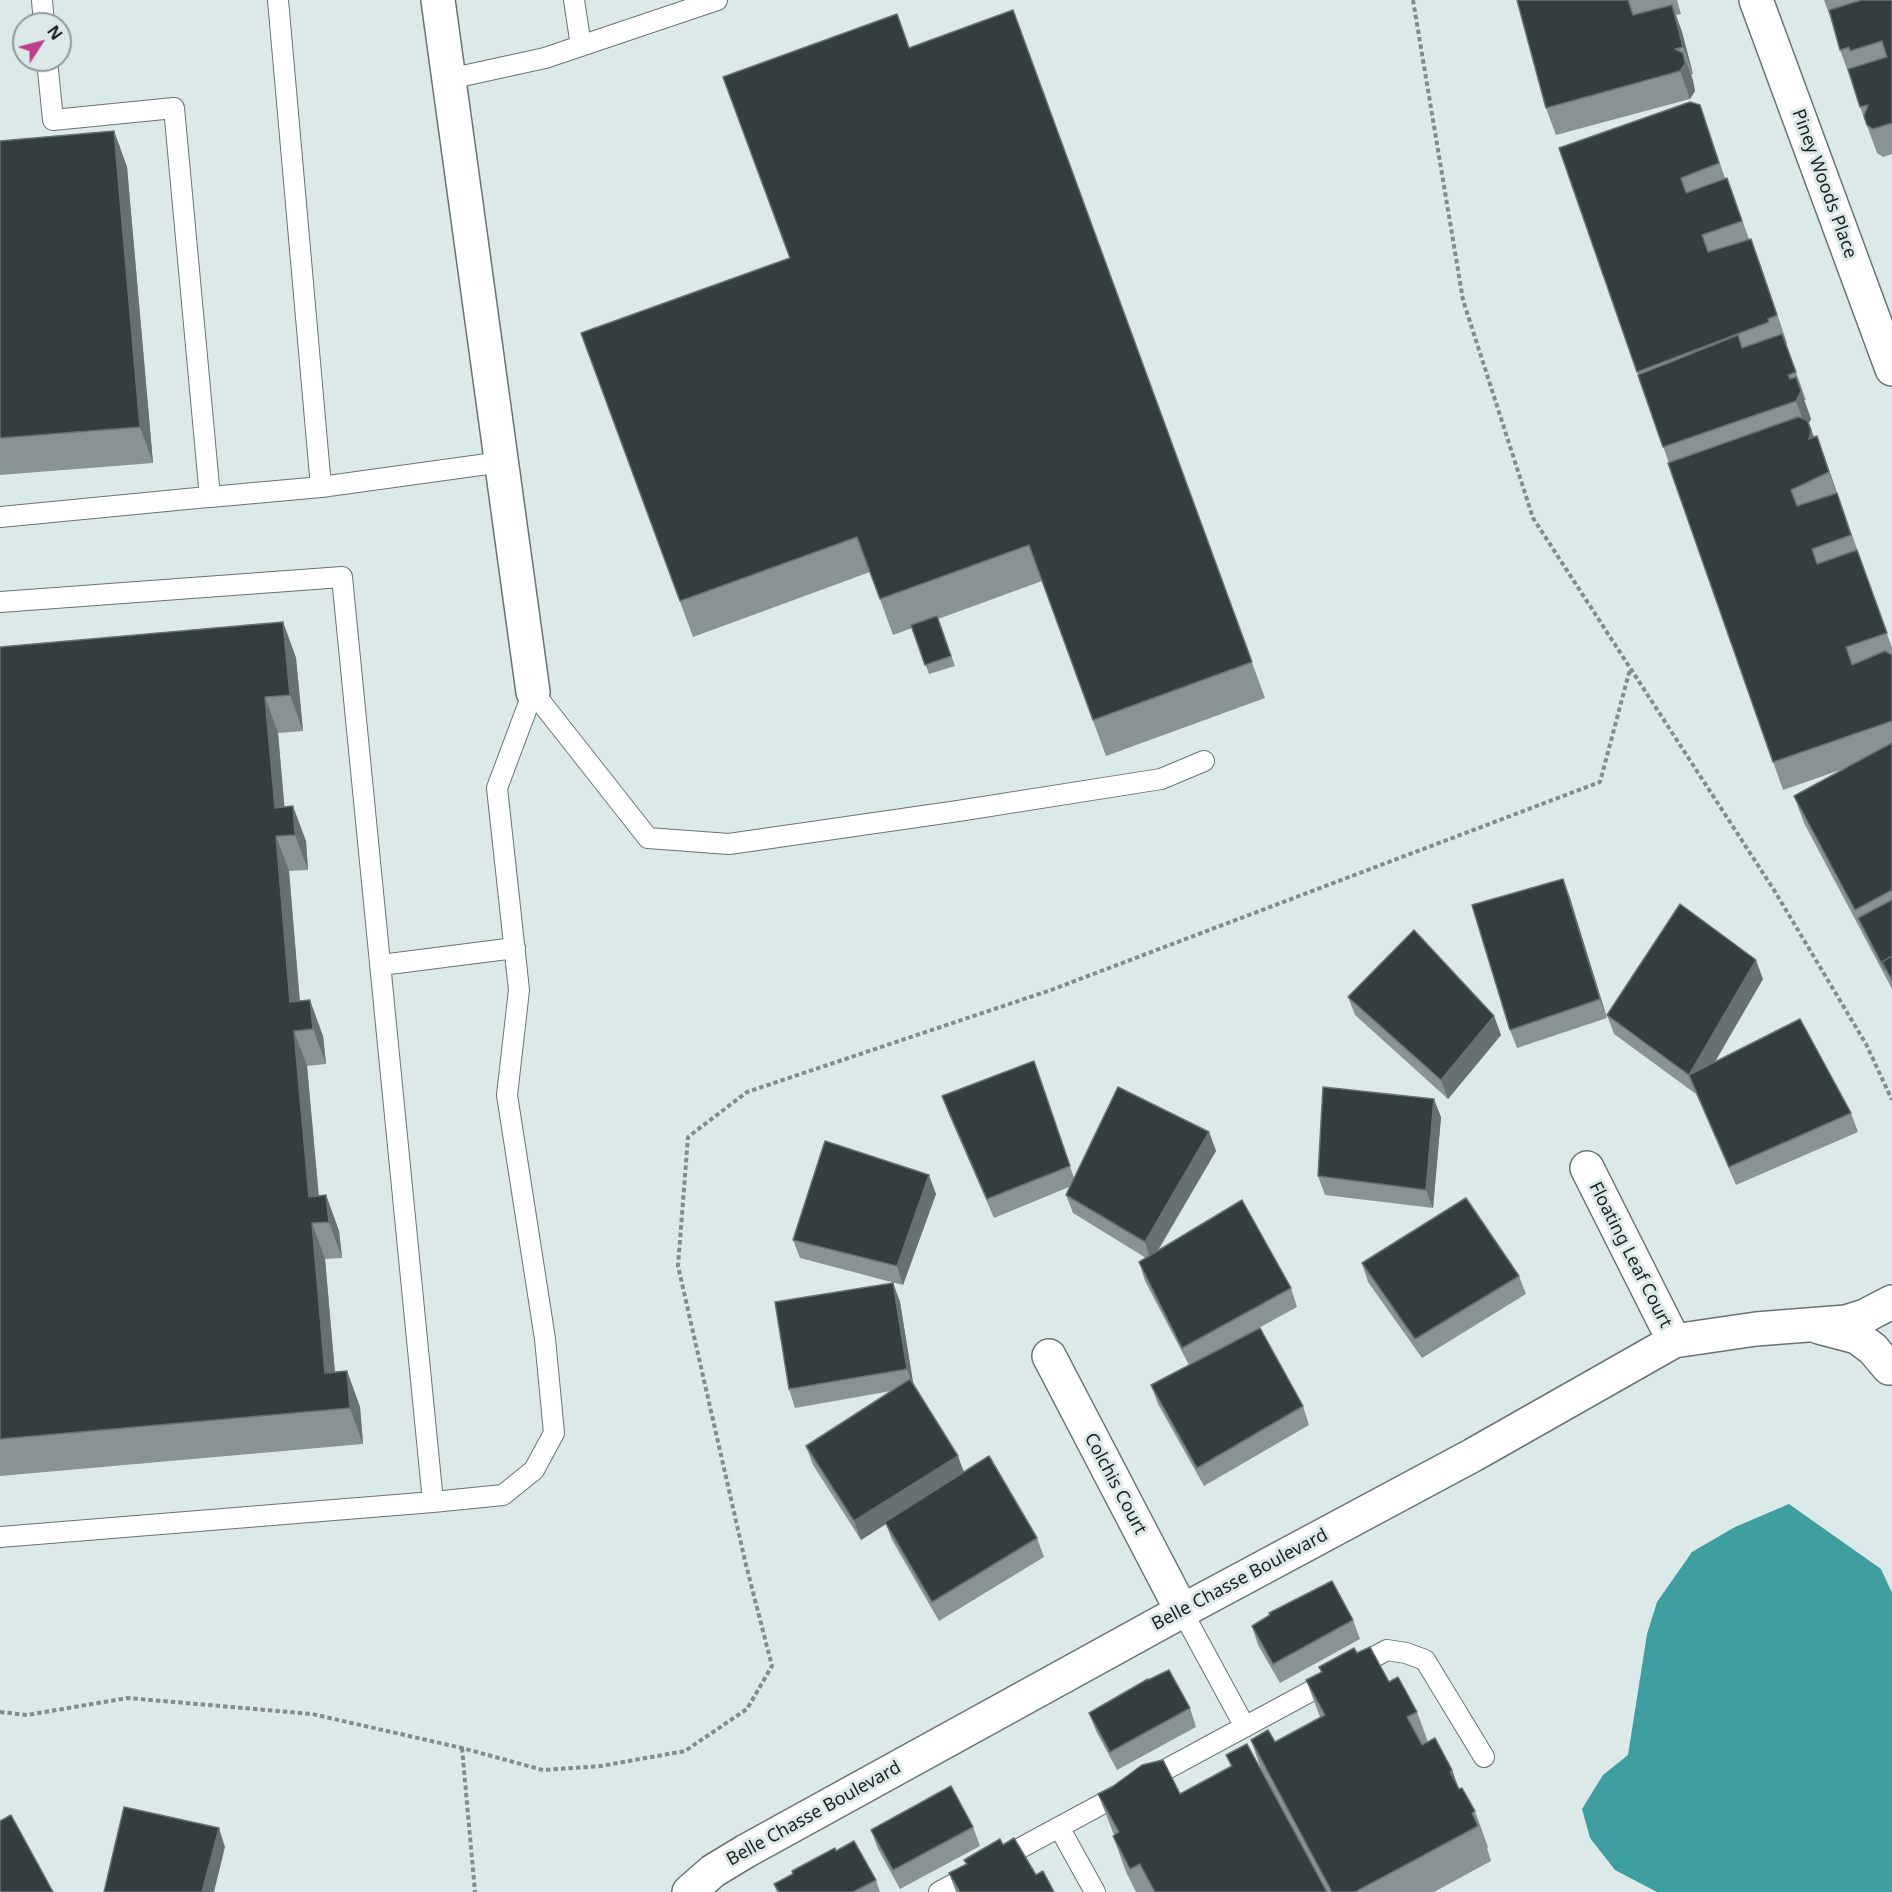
<!DOCTYPE html>
<style>
body{margin:0}
#map{position:relative;width:1892px;height:1892px;overflow:hidden;background:#dce9e9;font-family:"Noto Sans",sans-serif}
canvas{display:block}
.north{position:absolute;left:12px;top:12px;width:60px;height:60px;box-sizing:border-box;background:#dce9e9;border:2px solid #8f9999;border-radius:50%;rotate:54deg;font-size:16px;font-weight:700;line-height:24px;text-align:center;color:#1c2120}
.north::after{content:'';display:block;margin:auto;width:21px;height:27px;background:#bc3e8c;clip-path:polygon(50% 0,100% 100%,50% 72%,0 100%)}
</style>
<div id="map">
<canvas width="1892" height="1892"></canvas>
<div class="north">N</div>
</div>
<script>
const ctx = document.querySelector('canvas').getContext('2d');
ctx.lineJoin = 'round';
function paint(path, color) { ctx.fillStyle = color; ctx.fill(path, 'evenodd'); }
function stroke(path, color, width, dash) { ctx.strokeStyle = color; ctx.lineWidth = width; ctx.lineCap = dash ? 'butt' : 'round'; ctx.setLineDash(dash || []); ctx.stroke(path); }
function write(font, color, halo, rows, align = 'center') {
  ctx.font = font + ' "Noto Sans",sans-serif'; ctx.lineWidth = 6; ctx.setLineDash([]); ctx.textBaseline = 'middle'; ctx.strokeStyle = halo; ctx.fillStyle = color; for (const [text, x, y, turn = 0] of rows) {
    ctx.save(); ctx.translate(x, y); ctx.rotate((+turn || 0) * Math.PI / 180); ctx.textAlign = isNaN(turn) ? turn : align; if (halo) ctx.strokeText(text, 0, 0); ctx.fillText(text, 0, 0); ctx.restore();
  }
}
paint(new Path2D(`
 M1789,1504L1881,1569L1892,1593V1892H1657L1615,1870L1590,1838L1582,1809L1603,1775L1628,1755L1647,1634L1657,1602L1692,1552L1735,1527Z`), '#3f9e9f');
const service = new Path2D(`
 M42,0L44,24
 M278,0L321,487L502,462
 M574,0L581,46
 M47,60L53,120L174,108L210,497L321,487
 M449,79L545,58L717,0
 M0,517L218,496
 M0,602L342,577L433,1502L503,1495L534,1470L554,1433L545,1339L507,1095L519,990L497,788L533,692
 M533,692L648,838L729,844L958,811L1161,779L1204,761
 M381,965L515,948
 M0,1537L433,1502
 M1182,1611L1245,1727
 M1059,1827L1095,1892
 M939,1892L1387,1650L1406,1653L1425,1660L1484,1757`);
const minor = new Path2D(`
 M438,0L533,692
 M1756,0L1892,369
 M1587,1168L1674,1341
 M1819,1327L1857,1337L1873,1349L1889,1368
 M1049,1356L1182,1611
 M689,1892L713,1871L746,1851L1182,1611L1473,1455L1674,1341L1756,1329L1846,1322L1865,1316L1892,1302`);
stroke(service, '#687474', 22);
stroke(minor, '#687474', 36);
stroke(new Path2D(`
 M1413,0L1463,300L1533,518L1774,890L1866,1044L1892,1100
 M0,1712L27,1715L128,1698L312,1714L462,1748L543,1770L601,1766L685,1751L747,1709L772,1666L746,1565L678,1266L688,1137L747,1092L1051,990L1600,782L1630,669
 M462,1748L475,1892`), '#828c8b', 4, [4.5, 3]);
stroke(service, '#fff', 20);
stroke(minor, '#fff', 33);
paint(new Path2D(`
 M1517,0H1677L1681,14L1676,15L1682,32L1693,74L1691,75L1695,91L1690,99L1556,135L1546,108Z
 M1824,0H1892V154L1883,157L1877,153L1860,107L1850,77L1840,50L1831,19Z
 M1013,10L1265,698L1106,756L1042,581L938,619L955,666L929,674L912,628L893,635L870,572L693,637L581,333L789,258L909,48Z
 M1700,105L1725,178H1727L1749,239L1761,266L1787,343L1786,344L1806,400H1804L1811,419L1809,423L1814,437L1827,464L1892,648V989L1804,823L1794,796L1846,768L1783,790L1559,148Z
 M114,131L127,167L153,463L0,475V141Z
 M283,622L296,658L303,731L278,733L284,807L306,841L308,870L289,871L300,1001L323,1036L326,1064L307,1066L319,1196L326,1195L339,1231L342,1258L325,1259L335,1372L347,1371L360,1407L363,1444L0,1476V647Z
 M1563,879L1570,898L1607,1018L1517,1048L1510,1030Z
 M1763,979L1714,1062L1851,1113L1858,1132L1736,1185L1696,1094L1614,1034L1607,1015Z
 M1348,997L1494,1016L1501,1035L1448,1099L1355,1015Z
 M1040,1079L1074,1178L1209,1132L1216,1151L1158,1251L1291,1288L1297,1307L1246,1335L1303,1406L1309,1425L1204,1486L1158,1404L1151,1385L1189,1365L1145,1281L1139,1262L1146,1258L1073,1213L1066,1195L1069,1187L994,1218L949,1115L942,1096Z
 M1441,1117L1433,1208L1325,1195L1318,1176Z
 M936,1194L903,1285L800,1258L793,1240Z
 M1362,1263L1519,1276L1526,1294L1422,1358L1368,1282Z
 M893,1283L900,1302L913,1384L964,1472L1037,1538L1044,1557L939,1621L892,1540L886,1524L861,1540L813,1465L806,1446L891,1391L795,1408L789,1389Z
 M1269,1613L1353,1620L1360,1639L1280,1683L1258,1645L1252,1626L1270,1616Z
 M1357,1653L1389,1682L1417,1712L1428,1742L1452,1770L1459,1789L1475,1811L1488,1847L1487,1848L1491,1861L1434,1892H1136L1126,1872L1113,1836L1114,1835L1098,1794H1180L1231,1767L1226,1755L1263,1775L1251,1740L1275,1742L1320,1717L1306,1680L1321,1672L1319,1667Z
 M1149,1680L1190,1708L1196,1727L1117,1770L1096,1731L1089,1713Z
 M973,1827L980,1846L900,1889L878,1849L871,1830Z
 M1003,1845L1036,1875L1054,1892H956L949,1873L966,1864L964,1860Z
 M876,1880L880,1892H777L774,1884Z`), '#889494');
paint(new Path2D(`
 M1672,5L1682,32L1693,74L1683,47Z
 M1683,53L1693,80L1695,91L1690,99L1680,71Z
 M114,131L127,167L153,463L140,427Z
 M1796,377L1811,419L1806,429L1796,401L1797,399Z
 M1811,430L1821,458L1809,439Z
 M1817,436L1827,464L1839,500L1829,472Z
 M283,622L296,658L303,731L290,695Z
 M265,697L278,733L287,835L275,808Z
 M293,806L306,841L308,870L295,835Z
 M276,836L289,871L302,1030L290,1002Z
 M1563,879L1570,898L1607,1018L1600,999Z
 M1756,960L1763,979L1697,1093L1689,1075Z
 M310,1000L323,1036L326,1064L313,1029Z
 M1494,1016L1501,1035L1448,1099L1441,1080Z
 M294,1031L307,1066L321,1223L309,1197Z
 M1434,1099L1441,1117L1433,1208L1426,1190Z
 M1209,1132L1216,1151L1151,1261L1145,1242Z
 M929,1175L936,1194L903,1285L897,1266Z
 M326,1195L339,1231L342,1258L329,1222Z
 M312,1223L325,1259L338,1409L325,1373Z
 M893,1283L900,1302L914,1388L907,1369Z
 M347,1371L360,1407L363,1444L350,1408Z
 M958,1456L965,1475L885,1522L886,1524L861,1540L854,1521Z
 M1452,1770L1465,1806L1450,1772Z
 M219,1828L225,1847L214,1892H202Z`), '#667171');
const building = new Path2D(`
 M1517,0H1628L1633,15L1672,5L1683,47L1675,49L1683,53L1685,64L1680,71L1546,108Z
 M1862,0H1892V123L1873,129L1867,125L1864,116L1868,105L1860,107L1848,69L1887,57L1882,41L1850,51L1849,47L1840,50L1829,10Z
 M1013,10L1252,662L1093,720L1029,545L880,599L857,537L680,601L581,333L790,258L723,77L897,14L909,48Z
 M1690,102L1700,105L1719,163L1681,178L1686,193L1727,178L1742,221L1702,235L1708,252L1751,239L1777,315L1768,319L1769,322L1637,372L1559,148Z
 M114,131L140,427L0,438V141Z
 M1782,334L1796,372L1788,375L1790,379L1796,377L1801,391L1796,401L1663,447L1638,375L1738,335L1742,348Z
 M1798,417L1807,420L1811,430L1809,439L1817,436L1829,472L1791,490L1797,506L1837,493L1851,535L1812,549L1817,564L1857,550L1887,633L1846,647L1852,665L1885,651L1892,655V721L1773,762L1668,463Z
 M937,616L951,656L925,665L911,625Z
 M283,622L290,695L265,697L275,808L293,806L295,835L276,836L290,1002L310,1000L313,1029L294,1031L309,1197L326,1195L329,1222L312,1223L325,1373L347,1371L350,1408L0,1439V647Z
 M1892,743V890L1855,910L1794,796Z
 M1563,879L1600,999L1510,1030L1472,905Z
 M1892,900V956L1882,962L1885,970L1858,918Z
 M1680,904L1756,960L1689,1075L1607,1015Z
 M1414,930L1494,1016L1441,1080L1348,997Z
 M1892,956V980L1882,962Z
 M1800,1019L1851,1113L1729,1167L1689,1075Z
 M1034,1061L1070,1166L987,1199L942,1096Z
 M1118,1087L1209,1132L1145,1242L1066,1195Z
 M1323,1087L1434,1099L1426,1190L1318,1176Z
 M825,1141L929,1175L897,1266L793,1240Z
 M1466,1198L1519,1276L1415,1339L1362,1263Z
 M1242,1200L1291,1288L1182,1348L1139,1262Z
 M893,1283L907,1369L789,1389L775,1302Z
 M1260,1328L1303,1406L1197,1468L1151,1385Z
 M910,1379L958,1456L854,1521L806,1446Z
 M989,1456L1037,1538L932,1602L885,1522Z
 M1332,1581L1353,1620L1273,1664L1252,1626L1270,1615L1269,1613Z
 M1370,1647L1389,1682L1398,1677L1417,1712L1407,1717L1422,1745L1435,1738L1452,1770L1450,1772L1459,1789L1462,1788L1475,1811L1472,1813L1478,1826L1355,1892H1332L1251,1740L1268,1730L1275,1742L1325,1715L1306,1680L1322,1672L1319,1667L1354,1648L1357,1653Z
 M1169,1670L1190,1708L1110,1752L1089,1713L1148,1679V1680Z
 M1247,1744L1327,1892H1155L1140,1864L1130,1869L1113,1836L1119,1832L1098,1794L1112,1787L1142,1765L1163,1760L1180,1794L1232,1766L1226,1755Z
 M951,1786L973,1827L893,1870L871,1830Z
 M124,1807L219,1828L202,1892H104Z
 M11,1815L53,1892H0V1821Z
 M1014,1838L1036,1875L1043,1871L1054,1892H960L949,1873L967,1864L964,1860L1000,1839L1003,1845Z
 M854,1841L876,1880L853,1892H779L774,1884L793,1874L792,1871L835,1848L836,1851Z`);
paint(building, '#333e3e');
stroke(building, '#667171', 1.5);
write('18px', '#1c2120', '#dce9e9', [
 ["Piney Woods Place",1824,184,70],
 ["Floating Leaf Court",1630,1255,63],
 ["Colchis Court",1115,1484,62],
 ["Belle Chasse Boulevard",1240,1580,-28],
 ["Belle Chasse Boulevard",814,1814,-29]
]);
</script>
